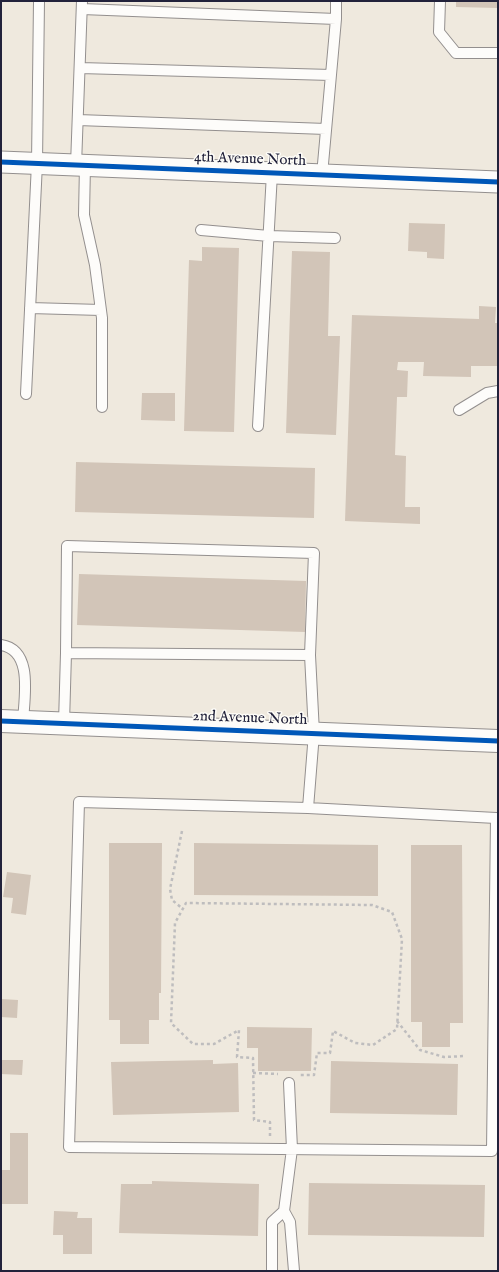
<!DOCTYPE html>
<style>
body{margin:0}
#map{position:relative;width:499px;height:1272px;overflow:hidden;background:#efe9de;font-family:"IM FELL English",serif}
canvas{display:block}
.frame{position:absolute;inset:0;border:2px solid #22223b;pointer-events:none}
</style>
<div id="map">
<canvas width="499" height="1272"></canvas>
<div class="frame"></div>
</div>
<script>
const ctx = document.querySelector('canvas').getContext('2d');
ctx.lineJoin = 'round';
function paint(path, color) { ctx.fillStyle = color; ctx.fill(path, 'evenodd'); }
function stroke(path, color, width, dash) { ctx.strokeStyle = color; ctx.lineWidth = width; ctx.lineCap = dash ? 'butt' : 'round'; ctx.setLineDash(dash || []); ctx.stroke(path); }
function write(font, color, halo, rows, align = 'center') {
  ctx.font = font + ' "IM FELL English",serif'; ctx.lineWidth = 3; ctx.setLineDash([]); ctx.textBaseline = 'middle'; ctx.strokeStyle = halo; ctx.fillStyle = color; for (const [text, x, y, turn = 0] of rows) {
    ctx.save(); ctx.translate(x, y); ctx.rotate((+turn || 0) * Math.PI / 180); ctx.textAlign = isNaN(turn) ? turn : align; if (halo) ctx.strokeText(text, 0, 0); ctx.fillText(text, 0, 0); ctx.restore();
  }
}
paint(new Path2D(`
 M456,1H498V8L456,7Z
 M409,223L445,224L444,259L427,258V252L408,251Z
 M202,247L239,248L234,432L184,431L189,260L202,261Z
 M292,251L330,252L328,336H340L336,435L286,433Z
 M479,306L496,307L495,323H498V366H471V377L423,376L424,362H398L397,370L408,371L407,397H397L395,455L406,456L405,507H420V524L345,521L352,315L479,319Z
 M142,393H175V421L141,420Z
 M76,462L315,468L314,518L75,512Z
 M79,574L306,581L305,632L77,625Z
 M109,843H162L161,993H159V1020H149V1044H120V1020H109Z
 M194,843L378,845V896L194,895Z
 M411,845H462L463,1023H450V1047H422V1022H411Z
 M7,872L31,875L26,915L11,913L13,898L3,897Z
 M1,999L18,1000L17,1018L1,1017Z
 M247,1027L312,1028L311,1071H258V1048H247Z
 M1,1060H23L22,1075L1,1074Z
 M213,1060V1064L238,1063L239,1112L113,1115L111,1062Z
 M331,1061L458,1064L457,1115L330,1113Z
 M10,1133H28V1204H2V1170H10Z
 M152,1181L259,1184L258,1236L119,1233L121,1184H152Z
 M309,1183L485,1185L484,1237L308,1235Z
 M54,1211L78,1212L77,1218H92V1254H63V1235H53Z`), '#d2c5b8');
const lane = new Path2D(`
 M440,1L439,32L456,53H498
 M82,9L336,19
 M80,68L331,75
 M78,120L326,129
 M76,165L82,1
 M85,165L84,215L95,265L102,318V407
 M322,175L336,19V1
 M201,230L269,236L335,238
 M30,308L101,310
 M26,394L37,163L39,1
 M459,410L487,393L498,391
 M258,426L272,173
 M1,645C34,650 24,698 23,722
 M66,653L67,546L314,553L310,655
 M64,723L66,653L310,655L314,733L308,808L79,802L69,1147L492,1151L496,818L308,808
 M289,1083L292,1149L284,1211L290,1222L294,1271
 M272,1271V1222L284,1211`);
const street = new Path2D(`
 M1,162L498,182`);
const secondary = new Path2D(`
 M1,721L498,741`);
stroke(lane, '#938f8e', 12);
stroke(street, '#938f8e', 23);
stroke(secondary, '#938f8e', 24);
stroke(new Path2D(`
 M182,831L170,889L172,900L183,909
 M397,1021L420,1050L444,1057L465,1056
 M253,1073L278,1074
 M270,1136V1122L254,1120L253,1058L237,1057L239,1030L214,1044H193L171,1023L175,923L186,903L372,905L392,912L402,939L397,1029L373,1045L355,1043L333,1031L330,1053H317L314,1075H299`), '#bebdbe', 2.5, [3, 3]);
stroke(lane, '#fdfcfa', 10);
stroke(street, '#fdfcfa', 21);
stroke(secondary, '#fdfcfa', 22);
stroke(new Path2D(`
 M1,162L498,182
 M1,721L498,741`), '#0057b8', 5);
write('15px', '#22223b', '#fdfcf7', [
 ["4th Avenue North",250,160,2],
 ["2nd Avenue North",250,719,2]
]);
</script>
